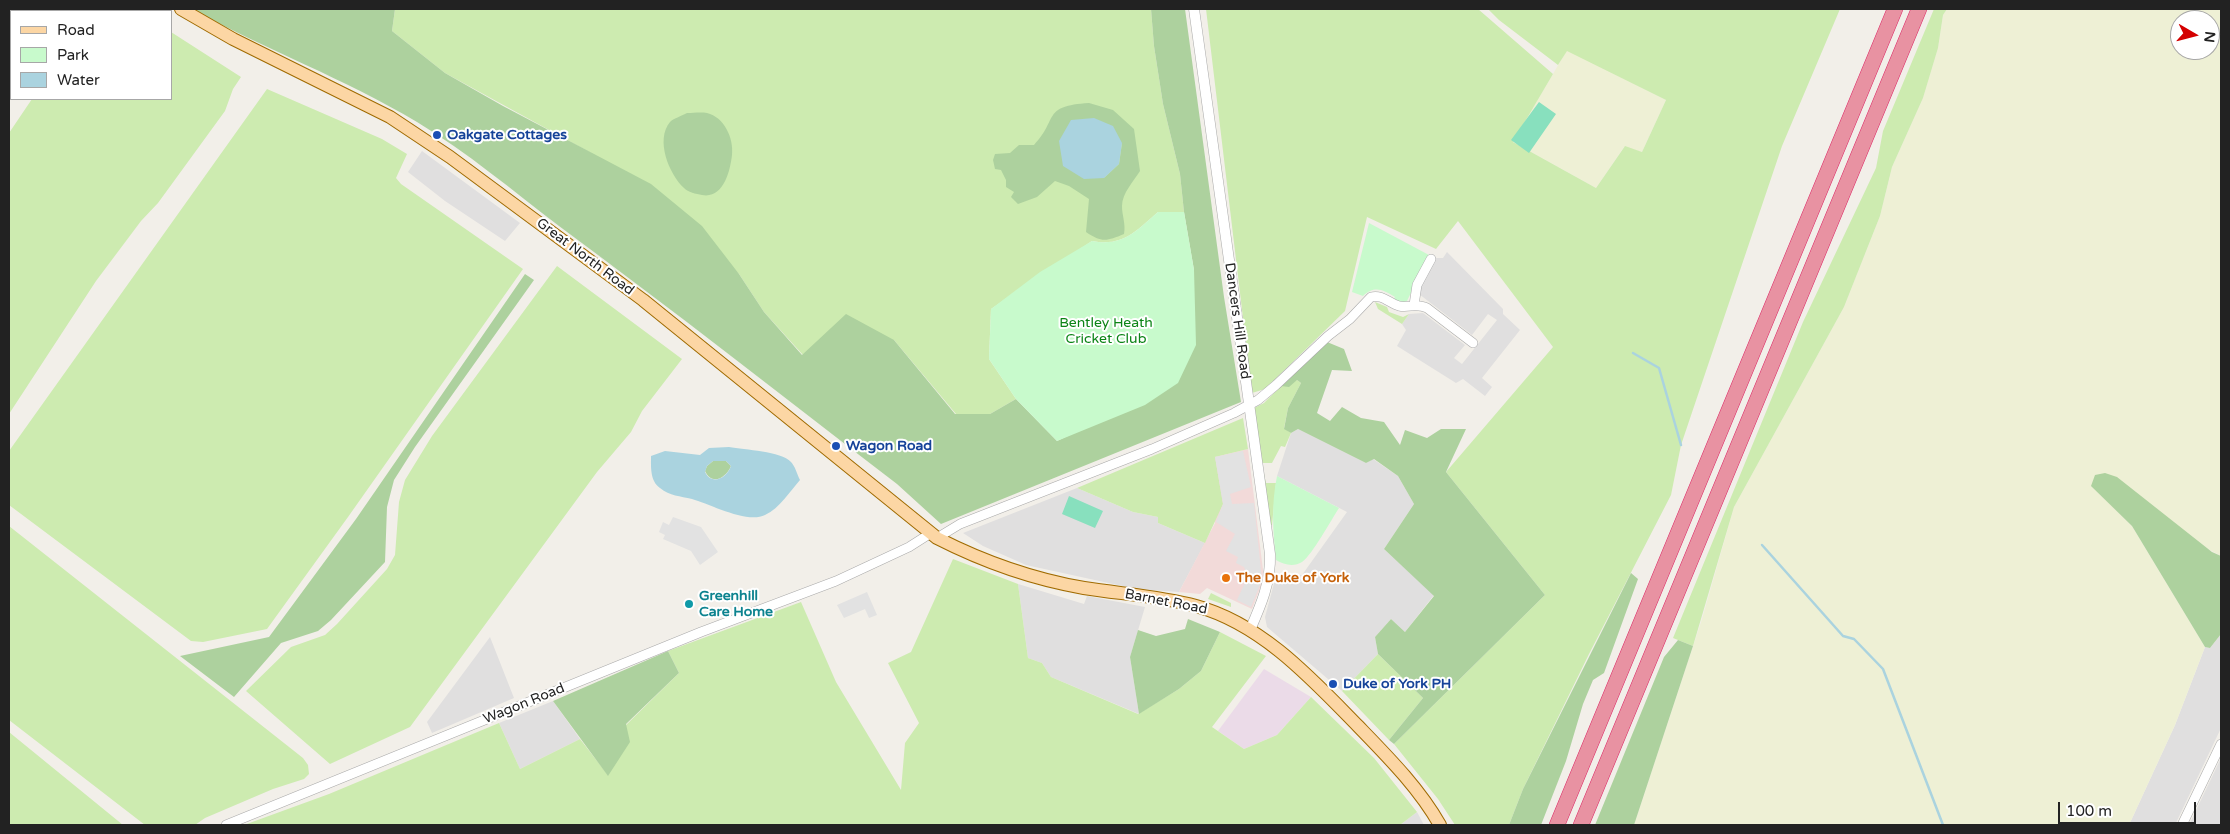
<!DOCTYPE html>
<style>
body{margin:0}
#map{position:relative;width:2230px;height:834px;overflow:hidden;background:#f2efe9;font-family:"Varela Round",sans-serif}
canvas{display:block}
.frame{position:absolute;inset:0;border:10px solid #222;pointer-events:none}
.legend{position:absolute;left:10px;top:10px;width:162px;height:90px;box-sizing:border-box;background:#fff;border:1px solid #a7a7a7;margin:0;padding:6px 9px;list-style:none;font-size:15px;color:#222}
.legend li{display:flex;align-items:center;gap:10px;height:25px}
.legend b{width:25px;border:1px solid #a7a7a7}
.north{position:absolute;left:2170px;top:10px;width:50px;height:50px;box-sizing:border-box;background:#fff;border:1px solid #a7a7a7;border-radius:50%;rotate:98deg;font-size:14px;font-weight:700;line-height:20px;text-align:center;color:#222}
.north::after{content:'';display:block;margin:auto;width:18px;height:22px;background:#d40000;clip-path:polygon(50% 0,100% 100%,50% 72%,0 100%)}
.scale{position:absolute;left:2058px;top:802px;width:138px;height:22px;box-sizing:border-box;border:2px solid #222;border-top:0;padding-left:6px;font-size:15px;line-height:18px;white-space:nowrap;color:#222;-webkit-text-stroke:4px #fff;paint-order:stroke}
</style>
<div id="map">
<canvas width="2230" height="834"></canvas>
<div class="frame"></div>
<ul class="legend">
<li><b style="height:6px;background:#fcd6a4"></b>Road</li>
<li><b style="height:14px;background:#c8facc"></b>Park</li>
<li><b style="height:14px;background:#aad3df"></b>Water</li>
</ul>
<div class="north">N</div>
<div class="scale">100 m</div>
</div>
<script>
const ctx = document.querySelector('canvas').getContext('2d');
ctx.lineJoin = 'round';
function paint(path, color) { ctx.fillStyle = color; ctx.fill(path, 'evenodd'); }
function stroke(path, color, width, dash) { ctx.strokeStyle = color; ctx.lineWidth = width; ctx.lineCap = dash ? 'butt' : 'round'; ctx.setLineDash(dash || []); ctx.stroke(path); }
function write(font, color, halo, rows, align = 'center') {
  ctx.font = font + ' "Varela Round",sans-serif'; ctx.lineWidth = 4; ctx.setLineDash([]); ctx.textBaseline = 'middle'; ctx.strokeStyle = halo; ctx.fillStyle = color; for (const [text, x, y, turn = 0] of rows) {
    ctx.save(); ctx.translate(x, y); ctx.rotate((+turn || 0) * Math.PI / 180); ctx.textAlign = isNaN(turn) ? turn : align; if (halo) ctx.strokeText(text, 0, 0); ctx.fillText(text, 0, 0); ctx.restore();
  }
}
paint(new Path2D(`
 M422,151L520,223L505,241L445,201L408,172Z
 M1447,252L1503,309V314L1520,330L1482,378L1492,387L1485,396L1463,379L1456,383L1397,346L1406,330L1402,324L1409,314L1423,313L1465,345L1454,358L1462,364L1497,320L1488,314L1472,335L1419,294L1420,286L1434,258H1443Z
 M1298,429L1366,463L1373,459L1398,476L1414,504L1384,549L1434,595L1405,632L1391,619L1375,637L1378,654L1342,691L1267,627L1265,617L1276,576L1302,575L1347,512L1277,476L1291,433Z
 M1077,488L1133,512L1158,517V523L1205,543L1179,592L1136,589L1026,565L983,546L963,533Z
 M1018,584L1084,604L1087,596L1145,607L1130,657L1139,714L1051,677L1042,663L1028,658Z
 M2221,634V728L2175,825H2129L2175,725L2205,647L2210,648Z
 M490,637L514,698L432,733L427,722Z
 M553,701L580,739L520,769L499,723Z
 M2221,758V825H2189Z
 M1417,812L1424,825H1400Z`), '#e0dfdf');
paint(new Path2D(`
 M1248,449L1264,578L1252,609L1207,588L1200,594L1179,592L1215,523V457Z`), '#f2dad9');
paint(new Path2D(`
 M1264,669L1311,697L1277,735L1244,749L1218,731Z`), '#ebdbe8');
paint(new Path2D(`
 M1947,9H2221V556L2092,486L2132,526L2205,647L2175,725L2129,825H1634L1702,619L1734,507L1844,307L1880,216L1892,167L1923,98L1938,48L1943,15ZM2180,20H2210V50H2180Z
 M1567,50L1666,100L1642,152L1624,147L1596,188L1513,142Z`), '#eef0d5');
paint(new Path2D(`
 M395,9H1151L1154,46L1163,104L1180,174L1184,212H1158C1136,231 1123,247 1092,241L991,309L989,359L1016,399L990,414H956L894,340L803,355L764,312L739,274L591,153L445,73L392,31Z
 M1206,9H1478L1553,74L1513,142L1596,188L1625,146L1642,152L1666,100L1567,51L1558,65L1499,20L1488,9H1840L1782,146L1681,445L1671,495L1589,654L1523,789L1509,825H1455L1438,799L1394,744L1545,595L1446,472L1553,347L1458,221L1436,249L1367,217L1345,311L1265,389L1252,393Z
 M1934,9H1947L1943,15L1938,48L1923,98L1892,167L1880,216L1844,307L1734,507L1693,646L1673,638L1803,322L1876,168L1883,131Z
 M171,32L241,77L233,89L225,111L158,203L141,221L96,281L9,414V133L32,99H171Z
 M267,89L382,139L407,154L396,178L401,184L523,269L348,517L267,629L203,642L191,641L9,505V451Z
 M557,266L682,359L642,411L631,432L597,472L410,727L330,764L246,691L291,647L325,635L337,624L387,569L395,555L399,502L405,480L432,436Z
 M1375,302L1387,307L1389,312L1403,317L1409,314L1402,324L1378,309Z
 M1297,380L1301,383L1288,408L1284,428L1291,433L1285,447L1281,446L1272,463H1262L1254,408L1264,403L1281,386Z
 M1243,418L1248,449L1215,457L1223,504L1205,543L1158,523V517L1133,512L1077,488Z
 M1262,474H1264L1266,483H1276L1272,525H1270Z
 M9,526L303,758L308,765L309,774L304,779L273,789L205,818L195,825H145L9,720Z
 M953,559L1018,584L1028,658L1042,663L1051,677L1138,714L1179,689L1201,671L1220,632L1266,656L1212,727L1244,749L1277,735L1311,697L1374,758L1417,812L1400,825H244L329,794L499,723L520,769L580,739L608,775L626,725L679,673L668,651L801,602L836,682L901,790L905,743L919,723L888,663L911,652Z
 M1211,593L1231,603V607L1208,599Z
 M1378,654L1423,698L1389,740L1342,691Z
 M9,732L123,825H9Z`), '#cdebb0');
paint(new Path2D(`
 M9,9H69L67,11H11V89L9,93Z
 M191,9H395L392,31L445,73L503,106L651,184L702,226L739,274L764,312L802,355L846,314L894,340L955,414H990L1016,399L1057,441L1074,433L1194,270L1184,212L1180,174L1163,104L1154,46L1151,9H1185L1224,297L1241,402L941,524L897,484C785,398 673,310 559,226C513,191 467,152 417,122C345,79 265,49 191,9Z
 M1089,103L1113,110L1134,129L1140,171C1134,181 1122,193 1122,206C1122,216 1126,224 1124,234C1107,241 1102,243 1086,232L1089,199L1069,186L1055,181L1037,197L1018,204L1011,197L1014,192L1006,187V180L1001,170L995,169L993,160L995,154L1010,153L1019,145H1034C1059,119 1041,106 1089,103ZM1122,143L1119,164L1104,178Z
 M687,113C693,113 701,112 707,113C724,117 734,138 732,155C730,172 723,199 702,195C696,194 688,192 684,188C669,174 655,140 670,122C674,118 682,116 687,113Z
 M525,274L534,280L415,447L394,480L387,507L385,562L331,620L318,631L281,643L234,697L180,656L269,637L356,519Z
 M1327,342L1344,349L1352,371L1332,370L1317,413L1330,421L1342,407L1361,418L1384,422L1400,445L1405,430L1427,438L1441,429H1466L1446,472L1545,595L1394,744L1389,740L1423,698L1378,654L1375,637L1391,619L1405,632L1434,596L1384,549L1414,504L1398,476L1374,459L1366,463L1298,429L1291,433L1284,429L1288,408L1301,383L1297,380L1289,387L1281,386Z
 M713,461H726L731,466C726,478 712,486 705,471L707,466Z
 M2105,473L2117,477L2212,552L2221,556V634L2210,648L2205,647L2132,526L2091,486L2095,475Z
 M1631,573L1638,579L1604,673L1593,680L1583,704L1566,761L1541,825H1509L1523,789Z
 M1188,619L1220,632L1201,671L1179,689L1139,714L1130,657L1138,630L1156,636L1185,629Z
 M1678,640L1693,646L1634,825H1595L1664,657Z
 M668,651L679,673L626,724L630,742L608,776L553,701Z`), '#add19e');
paint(new Path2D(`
 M1158,212H1184L1194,270L1196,345L1178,383L1145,405L1057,441L1016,399L989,359L991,309L1040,272L1092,241C1123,247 1136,231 1158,212Z
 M1369,223L1429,255L1407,301L1400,303L1394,299L1395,297C1383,290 1375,285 1363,296L1352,292Z
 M1277,476L1339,508C1331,520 1313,554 1302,562C1294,567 1284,565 1276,560C1273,531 1271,505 1277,476Z`), '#c8facc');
paint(new Path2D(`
 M1539,102L1556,114L1529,153L1511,140Z
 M1069,496L1103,511L1095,528L1062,514Z`), '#88e0be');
paint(new Path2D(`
 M1243,451L1251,487L1230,494L1232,504L1254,503L1262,580L1251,607L1237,600L1248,576L1244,567L1236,563L1238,557L1226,551L1235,534L1216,522L1223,504L1215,457Z
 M673,517L701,527L718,552L700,565L691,551L663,539L665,535L659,532L663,522L669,525Z
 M867,592L877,615L869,618L865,609L844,618L837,605Z`), '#e2e2e2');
paint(new Path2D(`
 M1094,118L1113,126L1122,143L1119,164L1104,178L1084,179L1063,166L1059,141L1071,120Z
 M729,447C745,450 781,451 791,462C795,466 797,474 800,480C790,491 780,508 765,515C747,524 710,504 692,499C680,496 670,496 660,488C650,481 651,467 651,456L665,451L700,455L709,448ZM713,461H726L731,466C727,478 712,486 705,472L707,466Z`), '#aad3df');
stroke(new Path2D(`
 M1633,353L1659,368L1681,445
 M1762,545L1843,636L1854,639L1883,669L1943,825`), '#aad3df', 2.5);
const minor = new Path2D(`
 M1414,305L1417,285L1431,259
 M937,538L960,524L1152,449L1234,413L1258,400L1276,385L1328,336L1350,319L1371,297C1382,294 1389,303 1399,306C1409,308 1417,303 1427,308L1473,343
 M226,825L701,632L836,581L909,547L931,533
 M2182,825L2221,744`);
const tertiary = new Path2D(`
 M1194,9L1270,554C1271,582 1261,605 1250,630`);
const primary = new Path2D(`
 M181,9L233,39L390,117L450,157L643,300L937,538C984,562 1032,579 1084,588C1121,594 1160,596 1196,606C1262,624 1312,679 1358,726C1388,757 1419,788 1440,825`);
const motorway = new Path2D(`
 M1557,825L1895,9
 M1581,825L1919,9`);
stroke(minor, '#a9a9a9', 10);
stroke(tertiary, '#a9a9a9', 11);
stroke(primary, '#a06b00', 14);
stroke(motorway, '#dc2a67', 16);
stroke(minor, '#fff', 9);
stroke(tertiary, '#fff', 10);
stroke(primary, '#fcd6a4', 12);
stroke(motorway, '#e892a2', 15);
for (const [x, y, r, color] of [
 [437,135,5,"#1a4fb4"],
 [836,446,5,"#1a4fb4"],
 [1226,578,5,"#e8710a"],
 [689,604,5,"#0f9aa8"],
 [1333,684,5,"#1a4fb4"]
]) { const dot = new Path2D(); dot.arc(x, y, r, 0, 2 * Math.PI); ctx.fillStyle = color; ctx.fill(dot); stroke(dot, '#fff', 2); }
write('bold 14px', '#164399', '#fff', [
 ["Oakgate Cottages",447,135],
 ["Wagon Road",846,446],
 ["Duke of York PH",1343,684]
], 'left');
write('14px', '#222', '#fff', [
 ["Great North Road",585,257,37],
 ["Dancers Hill Road",1237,321,82],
 ["Barnet Road",1166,602,11],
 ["Wagon Road",524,704,-22]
]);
write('14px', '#0c8416', '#fff', [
 ["Bentley Heath",1106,323],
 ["Cricket Club",1106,339]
]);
write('bold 14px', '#c56008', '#fff', [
 ["The Duke of York",1236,578]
], 'left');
write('bold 14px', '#0d838f', '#fff', [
 ["Greenhill",699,596],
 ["Care Home",699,612]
], 'left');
</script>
